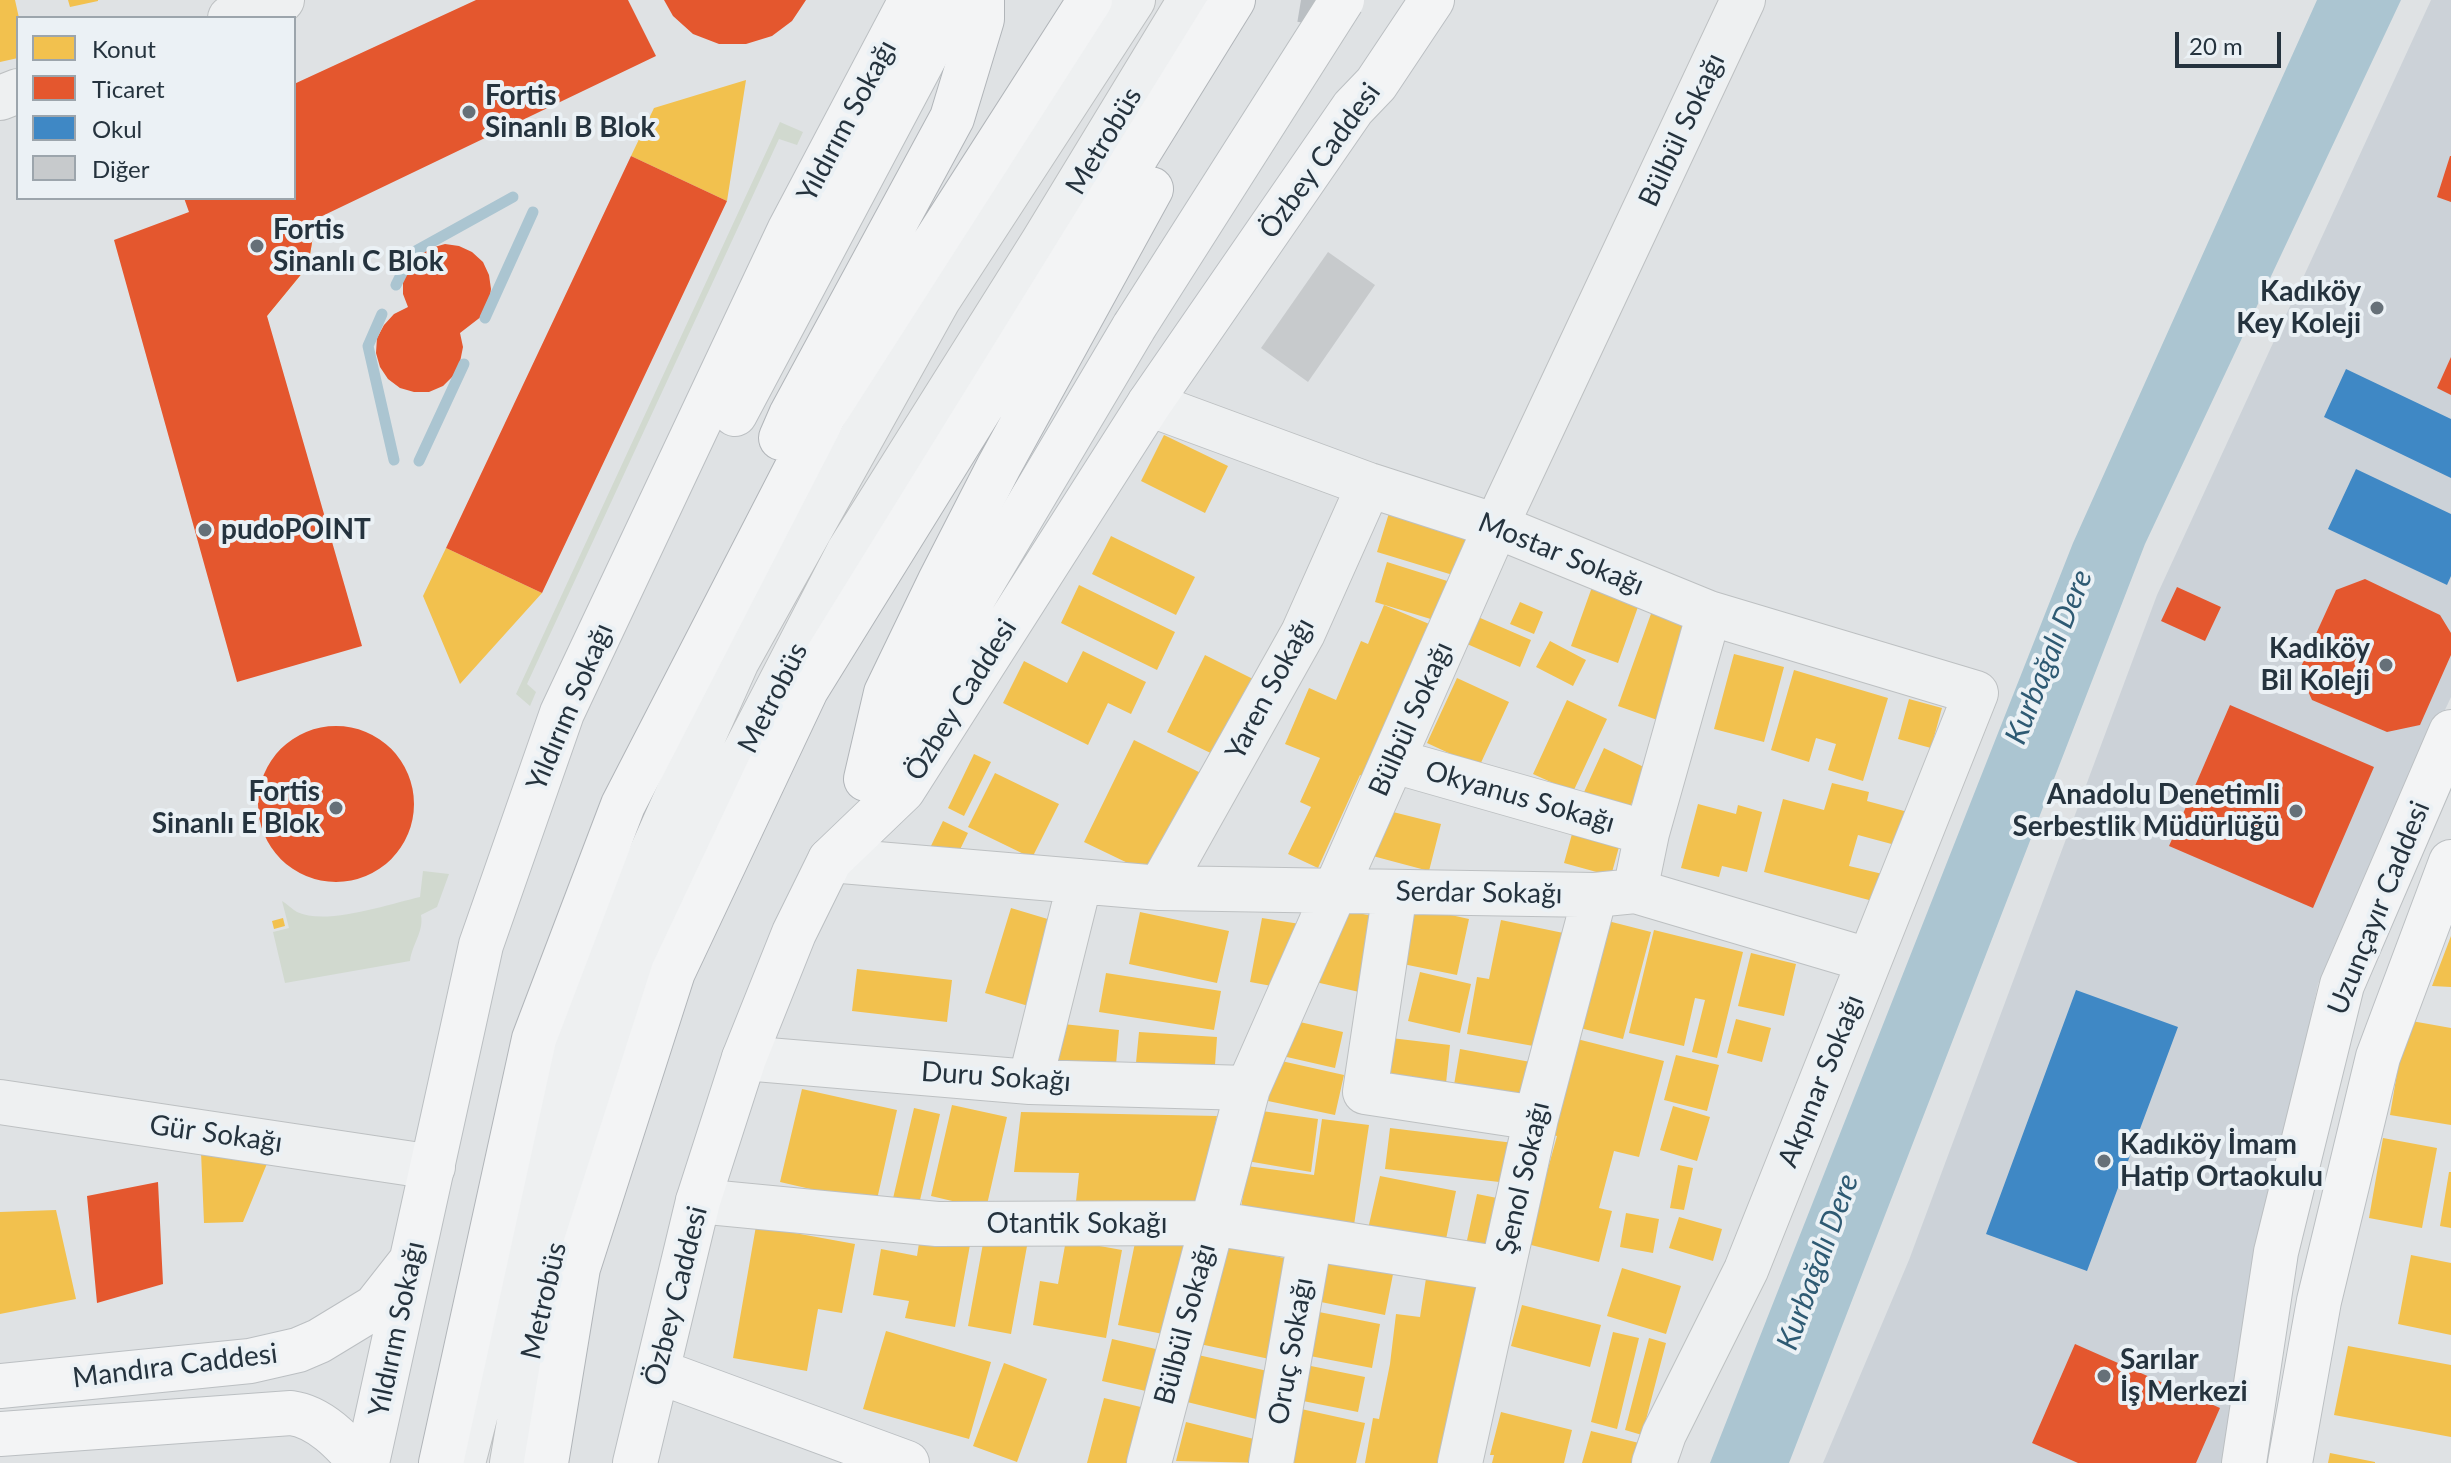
<!DOCTYPE html>
<meta charset="utf-8">
<style>
body{margin:0}
#map{position:relative;width:2451px;height:1463px;overflow:hidden;background:#dfe2e4;font-family:Lato,sans-serif}
canvas{display:block}
.legend{position:absolute;left:16px;top:16px;width:280px;height:184px;box-sizing:border-box;background:#ebf1f5;border:2px solid #9ca5ac;margin:0;padding:10px 14px;list-style:none;font-size:24px;color:#25333e}
.legend li{display:flex;align-items:center;gap:16px;height:40px}
.legend b{width:40px;border:2px solid #9ca5ac}
.scale{position:absolute;left:2175px;top:32px;width:106px;height:36px;box-sizing:border-box;border:4px solid #25333e;border-top:0;padding-left:10px;font-size:24px;line-height:28px;white-space:nowrap;color:#25333e;-webkit-text-stroke:6px #ebf1f5;paint-order:stroke}
</style>
<div id="map">
<canvas width="2451" height="1463"></canvas>
<ul class="legend">
<li><b style="height:22px;background:#f2c14e"></b>Konut</li>
<li><b style="height:22px;background:#e4572e"></b>Ticaret</li>
<li><b style="height:22px;background:#3f88c5"></b>Okul</li>
<li><b style="height:22px;background:#c7cacc"></b>Diğer</li>
</ul>
<div class="scale">20 m</div>
</div>
<script>
const ctx = document.querySelector('canvas').getContext('2d');
ctx.lineJoin = 'round';
function paint(path, color) { ctx.fillStyle = color; ctx.fill(path, 'evenodd'); }
function stroke(path, color, width, dash) { ctx.strokeStyle = color; ctx.lineWidth = width; ctx.lineCap = dash ? 'butt' : 'round'; ctx.setLineDash(dash || []); ctx.stroke(path); }
function write(font, color, halo, rows, align = 'center') {
  ctx.font = font + ' Lato,sans-serif'; ctx.lineWidth = 8; ctx.setLineDash([]); ctx.textBaseline = 'middle'; ctx.strokeStyle = halo; ctx.fillStyle = color; for (const [text, x, y, turn = 0] of rows) {
    ctx.save(); ctx.translate(x, y); ctx.rotate((+turn || 0) * Math.PI / 180); ctx.textAlign = isNaN(turn) ? turn : align; if (halo) ctx.strokeText(text, 0, 0); ctx.fillText(text, 0, 0); ctx.restore();
  }
}
paint(new Path2D(`
 M2431,0H2451V697L2318,984L2264,1237L2227,1463H1823L1909,1260L2157,595Z`), '#ccd2d8');
paint(new Path2D(`
 M780,122L803,132L797,145L779,139L527,684L536,692L530,706L516,694Z
 M423,871L449,874L437,907L421,915C424,932 412,944 410,961L285,983L273,932L289,928L282,901C287,904 292,909 297,912C326,926 389,904 420,897Z`), '#d1d9cf');
paint(new Path2D(`
 M2317,0H2401L2145,544L1789,1463H1710L2073,543Z`), '#abc5d1');
paint(new Path2D(`
 M0,0H15L19,18L18,58L0,62Z
 M68,0H98V1L70,7Z
 M522,0H572L606,71L435,152L393,61Z
 M746,80L727,201L631,156L654,108Z
 M294,145L328,150L308,266L238,351L165,291L218,226L223,198H294Z
 M1164,435L1228,466L1205,513L1141,481Z
 M1389,513L1478,540L1466,579L1377,552Z
 M1111,536L1195,577L1176,615L1092,574Z
 M446,548L542,593L460,684L423,596Z
 M1387,562L1460,585L1447,624L1375,602Z
 M1079,585L1175,632L1157,670L1061,623Z
 M1592,587L1639,604L1618,663L1571,646Z
 M1520,602L1543,612L1534,634L1510,624Z
 M1384,605L1434,626L1370,779L1360,775L1318,868L1288,854L1311,807L1300,802L1320,758L1285,744L1309,688L1336,700L1361,641L1368,644Z
 M1652,611L1697,627L1663,722L1618,706Z
 M1478,617L1531,640L1520,667L1467,644Z
 M1550,641L1586,660L1573,686L1536,667Z
 M1083,651L1146,682L1131,714L1108,703L1088,745L1003,703L1024,661L1067,683Z
 M1734,654L1784,667L1764,742L1714,729Z
 M1205,655L1261,683L1223,759L1167,732Z
 M1794,670L1888,698L1863,781L1828,770L1836,744L1816,738L1809,762L1771,750Z
 M1457,678L1509,702L1479,767L1427,743Z
 M1909,699L1942,708L1931,748L1898,739Z
 M1567,700L1607,719L1573,792L1533,774Z
 M1134,740L1211,778L1161,879L1084,842Z
 M1604,748L1648,769L1628,811L1580,801Z
 M974,754L991,762L964,816L948,808Z
 M995,773L1059,804L1032,858L968,827Z
 M1832,783L1869,792L1867,801L1908,812L1899,846L1858,835L1849,866L1891,876L1884,904L1764,872L1783,799L1824,810Z
 M1698,804L1736,814L1738,805L1762,812L1747,872L1722,866L1719,877L1681,868Z
 M1381,809L1441,824L1429,871L1369,855Z
 M943,821L968,833L954,862L929,850Z
 M1575,823L1622,836L1611,876L1564,863Z
 M1328,906L1385,919L1368,994L1311,981Z
 M1410,906L1469,919L1457,975L1398,963Z
 M1011,908L1061,923L1035,1008L985,993Z
 M1140,912L1229,931L1217,983L1129,964Z
 M283,918L285,926L274,929L272,921Z
 M1262,918L1300,924L1288,989L1250,982Z
 M1501,920L1573,935L1550,1049L1467,1034L1477,977L1489,979Z
 M1604,920L1651,932L1623,1039L1576,1027Z
 M1654,930L1743,952L1717,1058L1692,1052L1705,1000L1695,998L1684,1046L1629,1033Z
 M2451,936V987L2432,986Z
 M1751,953L1796,964L1784,1016L1738,1006Z
 M857,969L952,980L947,1022L852,1011Z
 M1420,972L1471,984L1460,1033L1408,1021Z
 M1106,973L1221,991L1214,1030L1099,1012Z
 M1287,1019L1343,1032L1335,1068L1278,1055Z
 M1736,1019L1771,1028L1762,1062L1727,1053Z
 M2406,1020L2451,1028V1125L2390,1115Z
 M1054,1023L1119,1030L1115,1076L1050,1070Z
 M1139,1032L1217,1037L1214,1079L1135,1073Z
 M1391,1038L1450,1045L1445,1093L1385,1087Z
 M1577,1039L1664,1061L1639,1157L1614,1151L1599,1208L1612,1211L1599,1262L1527,1244L1557,1136L1552,1135Z
 M1460,1049L1536,1063L1529,1099L1454,1085Z
 M1676,1055L1719,1065L1707,1111L1664,1100Z
 M1277,1060L1344,1075L1335,1115L1268,1101Z
 M802,1089L897,1110L876,1204L780,1182Z
 M952,1105L1007,1117L986,1209L931,1196Z
 M1673,1106L1710,1117L1697,1161L1660,1150Z
 M914,1108L940,1114L917,1213L891,1207Z
 M1255,1110L1318,1119L1311,1172L1247,1161Z
 M1021,1112L1217,1116L1195,1212L1075,1211L1079,1173L1014,1172Z
 M1322,1119L1369,1125L1354,1225L1241,1209L1247,1166L1314,1175Z
 M1390,1128L1522,1144L1517,1184L1385,1169Z
 M2383,1138L2437,1148L2422,1228L2369,1218Z
 M273,1149L243,1222L204,1223L201,1152Z
 M1678,1165L1693,1168L1684,1210L1670,1208Z
 M2449,1172H2451V1228L2440,1226Z
 M1380,1176L1456,1191L1445,1244L1368,1229Z
 M1477,1194L1507,1200L1497,1251L1466,1245Z
 M56,1210L76,1299L0,1314V1212Z
 M1626,1213L1659,1219L1653,1253L1620,1247Z
 M1679,1217L1722,1229L1713,1261L1669,1248Z
 M756,1226L855,1244L842,1313L818,1309L807,1371L733,1358Z
 M1137,1233L1187,1243L1168,1335L1118,1325Z
 M920,1237L970,1245L955,1327L905,1318L909,1301L873,1295L881,1249L917,1256Z
 M984,1238L1027,1246L1011,1334L968,1326Z
 M1066,1240L1122,1250L1106,1338L1033,1325L1040,1281L1058,1284Z
 M1218,1243L1297,1261L1274,1360L1195,1343Z
 M1322,1250L1395,1264L1385,1315L1311,1300Z
 M2411,1255L2451,1263V1335L2398,1324Z
 M1622,1268L1681,1286L1666,1334L1607,1316Z
 M1427,1272L1482,1282L1449,1463H1365L1373,1418L1379,1419L1390,1364L1396,1314L1420,1317Z
 M1522,1305L1601,1325L1590,1367L1511,1346Z
 M1319,1312L1380,1324L1372,1368L1310,1356Z
 M886,1331L991,1362L969,1439L863,1409Z
 M1613,1332L1639,1338L1617,1429L1591,1422Z
 M1649,1338L1666,1343L1642,1435L1625,1430Z
 M1112,1339L1169,1352L1159,1394L1102,1381Z
 M2348,1346L2451,1365V1437L2334,1415Z
 M1194,1354L1276,1373L1264,1421L1183,1401Z
 M1004,1363L1047,1379L1017,1462L973,1446Z
 M1306,1365L1365,1377L1358,1412L1298,1400Z
 M1104,1398L1153,1410L1139,1463H1087Z
 M1292,1407L1365,1423L1356,1463H1279Z
 M1501,1412L1572,1430L1564,1463H1492L1494,1455H1490Z
 M1186,1422L1270,1443L1265,1463L1176,1461Z
 M1591,1431L1639,1443L1633,1463H1582Z
 M2330,1453L2375,1462V1463H2328Z`), '#f2c14e');
paint(new Path2D(`
 M476,0H628L656,56L316,219L308,266L267,316L362,646L237,682L114,240L189,212L184,198H294V84Z
 M664,0H806L792,21L772,36L746,44H719L693,34L673,16Z
 M631,156L727,201L542,593L446,548Z
 M2450,156H2451V202L2437,197Z
 M445,244L459,246L472,252L483,262L489,275L491,289L489,303L482,316L460,333L463,347L460,362L454,375L443,386L429,392H414L400,388L388,379L380,367L376,353L377,338L384,325L394,314L408,307L403,294V280L409,266L418,255L431,248Z
 M2451,357V395L2437,388Z
 M2365,579L2440,615L2451,633V655L2420,725L2387,732L2312,700L2299,671L2336,590Z
 M2177,587L2221,607L2205,641L2161,621Z
 M2230,705L2374,767L2313,908L2169,846Z
 M258 804a78 78 0 1 1 156 0a78 78 0 1 1-156 0Z
 M158,1182L163,1284L97,1303L87,1196Z
 M2075,1344L2220,1408L2196,1463H2078L2032,1443Z`), '#e4572e');
paint(new Path2D(`
 M2346,369L2451,419V478L2324,417Z
 M2356,469L2451,514V576L2447,585L2328,529Z
 M2076,990L2178,1027L2087,1271L1986,1234Z`), '#3f88c5');
stroke(new Path2D(`
 M396,285L412,253L513,197
 M382,314L368,346L394,460
 M485,318L533,212
 M419,461L464,364`), '#abc5d1', 11);
paint(new Path2D(`
 M1328,252L1375,285L1308,382L1261,348Z`), '#c7cacc');
stroke(new Path2D(`
 M1301,0L1331,5`), '#babfc3', 44, [44, 22]);
const minor = new Path2D(`
 M230,18L282,0
 M0,98L18,91
 M1149,404L1369,485L1496,526L1709,613L1976,693L1746,1270L1664,1434L1654,1463
 M1394,761L1647,833
 M830,860L1160,888L1595,895L1635,891L1868,960
 M1160,888L1303,633L1369,485
 M1635,891L1647,833L1709,613
 M1395,892L1365,1092L1536,1118
 M744,1058L1030,1082L1248,1088
 M1030,1082L1080,881
 M0,1102L433,1167
 M698,1201L937,1224L1212,1223L1502,1269
 M463,1463L581,1011L737,661L938,300L1133,0
 M512,1463L536,1324L599,1086L682,873L849,551L1043,242L1190,0
 M1149,1463L1248,1088L1496,526L1743,0
 M1271,1463L1310,1239
 M1460,1463L1536,1118L1595,895`);
const major = new Path2D(`
 M735,414L955,0
 M873,767L1134,327
 M657,1371L907,1463
 M0,1386L250,1361L298,1350L319,1341L375,1307L408,1265
 M0,1434L291,1413C320,1417 343,1442 361,1463
 M367,1463L481,945L562,713L789,231L911,0
 M635,1463L698,1201L744,1058L794,933L830,860L903,790L1149,404L1353,108L1376,84L1432,0
 M2244,1463L2276,1252L2342,985L2451,732
 M2290,1463L2319,1301L2378,1057L2451,862`);
const highway = new Path2D(`
 M781,438L791,415L952,118L982,19V0
 M866,779L886,693L940,581L999,466L1151,189
 M441,1463L534,1039L623,805L824,415L1090,0
 M546,1463L578,1268L673,972L806,690L1233,0`);
stroke(minor, '#bdc0c2', 46);
stroke(major, '#bbbfc2', 46);
stroke(highway, '#b1b5b9', 46);
stroke(minor, '#eef0f1', 44);
stroke(major, '#f3f4f5', 44);
stroke(highway, '#f3f4f5', 44);
const majorBridge = new Path2D(`
 M1134,327L1342,0`);
stroke(majorBridge, '#bbbfc2', 46, []);
stroke(majorBridge, '#f3f4f5', 44);
for (const [x, y, r, color] of [
 [469,112,8,"#667078"],
 [257,246,8,"#667078"],
 [2377,308,8,"#667078"],
 [205,530,8,"#667078"],
 [2386,665,8,"#667078"],
 [336,808,8,"#667078"],
 [2296,811,8,"#667078"],
 [2104,1161,8,"#667078"],
 [2104,1376,8,"#667078"]
]) { const dot = new Path2D(); dot.arc(x, y, r, 0, 2 * Math.PI); ctx.fillStyle = color; ctx.fill(dot); stroke(dot, '#ebf1f5', 3); }
write('bold 28px', '#25333e', '#ebf1f5', [
 ["Fortis",485,96],
 ["Sinanlı B Blok",485,128],
 ["Fortis",273,230],
 ["Sinanlı C Blok",273,262],
 ["Kadıköy",2361,292,"right"],
 ["Key Koleji",2361,324,"right"],
 ["pudoPOINT",221,530],
 ["Kadıköy",2370,649,"right"],
 ["Bil Koleji",2370,681,"right"],
 ["Fortis",320,792,"right"],
 ["Sinanlı E Blok",320,824,"right"],
 ["Anadolu Denetimli",2280,795,"right"],
 ["Serbestlik Müdürlüğü",2280,827,"right"],
 ["Kadıköy İmam",2120,1145],
 ["Hatip Ortaokulu",2120,1177],
 ["Sarılar",2120,1360],
 ["İş Merkezi",2120,1392]
], 'left');
write('28px', '#25333e', '#ebf1f5', [
 ["Yıldırım Sokağı",847,121,-62],
 ["Bülbül Sokağı",1682,130,-65],
 ["Metrobüs",1104,141,-59],
 ["Özbey Caddesi",1320,161,-54],
 ["Mostar Sokağı",1561,554,22],
 ["Yaren Sokağı",1270,689,-62],
 ["Metrobüs",773,698,-63],
 ["Özbey Caddesi",961,700,-58],
 ["Yıldırım Sokağı",570,707,-67],
 ["Bülbül Sokağı",1411,719,-66],
 ["Okyanus Sokağı",1520,797,16],
 ["Serdar Sokağı",1479,893,1],
 ["Uzunçayır Caddesi",2379,908,-68],
 ["Duru Sokağı",996,1077,4],
 ["Akpınar Sokağı",1821,1081,-68],
 ["Gür Sokağı",216,1134,8],
 ["Şenol Sokağı",1523,1178,-77],
 ["Otantik Sokağı",1077,1224],
 ["Özbey Caddesi",676,1296,-76],
 ["Metrobüs",544,1301,-77],
 ["Bülbül Sokağı",1185,1324,-75],
 ["Yıldırım Sokağı",397,1329,-78],
 ["Oruç Sokağı",1291,1351,-80],
 ["Mandıra Caddesi",175,1366,-7]
]);
write('italic 30px', '#2e5a73', '#ebf1f5', [
 ["Kurbağalı Dere",2049,657,-68],
 ["Kurbağalı Dere",1818,1262,-70]
]);
</script>
